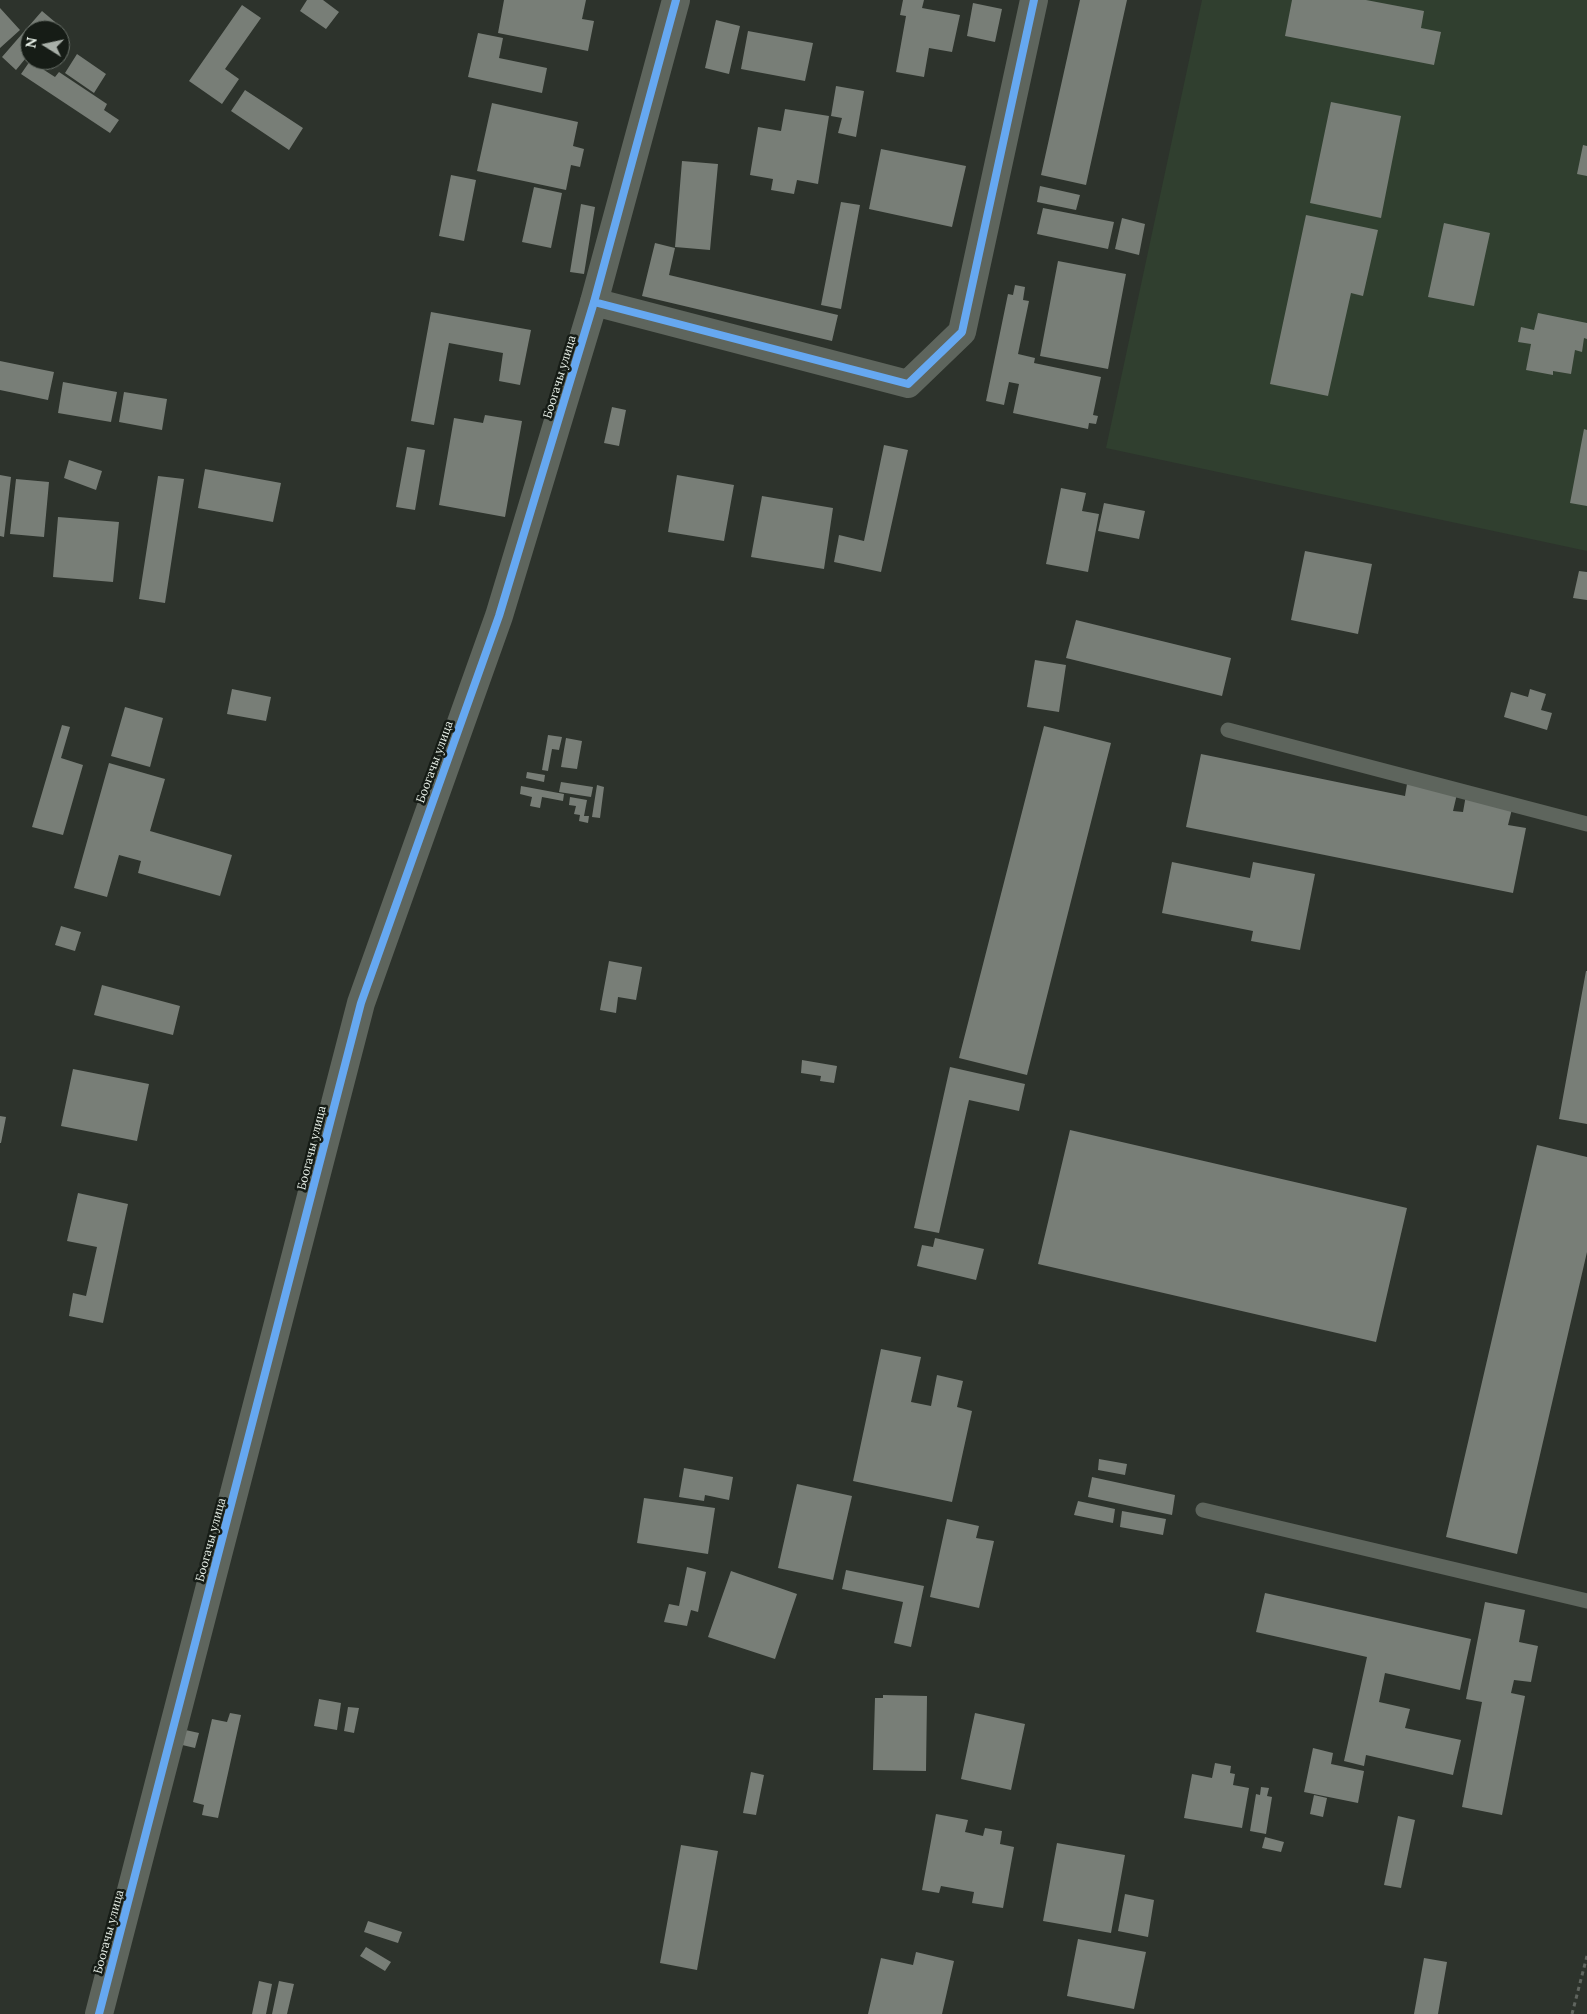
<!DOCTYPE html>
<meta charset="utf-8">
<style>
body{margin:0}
#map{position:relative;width:1587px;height:2014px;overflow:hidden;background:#2d332c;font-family:Lora,serif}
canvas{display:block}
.north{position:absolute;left:20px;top:20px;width:50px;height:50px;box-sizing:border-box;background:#161c16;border:1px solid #6b726b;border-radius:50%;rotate:280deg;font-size:14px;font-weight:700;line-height:20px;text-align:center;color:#eaf2ea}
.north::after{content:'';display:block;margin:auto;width:18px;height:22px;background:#a8afa8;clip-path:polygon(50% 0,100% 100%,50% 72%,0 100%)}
</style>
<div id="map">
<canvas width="1587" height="2014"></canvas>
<div class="north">N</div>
</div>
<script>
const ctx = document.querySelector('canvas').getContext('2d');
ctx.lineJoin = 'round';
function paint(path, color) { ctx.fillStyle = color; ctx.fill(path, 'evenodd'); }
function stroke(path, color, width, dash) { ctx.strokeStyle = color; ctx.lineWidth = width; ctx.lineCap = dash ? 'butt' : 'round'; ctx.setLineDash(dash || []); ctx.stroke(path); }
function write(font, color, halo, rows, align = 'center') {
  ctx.font = font + ' Lora,serif'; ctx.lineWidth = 5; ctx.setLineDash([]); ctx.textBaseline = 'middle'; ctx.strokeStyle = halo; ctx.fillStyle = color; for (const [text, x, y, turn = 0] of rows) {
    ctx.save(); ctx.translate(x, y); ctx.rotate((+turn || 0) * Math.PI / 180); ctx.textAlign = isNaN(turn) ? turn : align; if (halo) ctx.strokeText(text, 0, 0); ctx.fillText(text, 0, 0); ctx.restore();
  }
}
paint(new Path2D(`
 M1202,0H1587V551L1106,448Z`), '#303f2f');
paint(new Path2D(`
 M307,0H323L339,12L326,29L300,11Z
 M504,0H586L582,19L594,21L588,51L498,33Z
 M903,0H924L922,8L960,15L952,52L929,48L924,77L896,72L906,16L900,15Z
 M1080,0H1127L1086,185L1041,175Z
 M1292,0H1366L1424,11L1421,28L1441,32L1434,65L1285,36Z
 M973,3L1002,9L995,42L967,36Z
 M242,5L261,18L225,69L239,79L222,104L189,81Z
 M0,8L20,30L0,48Z
 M42,11L55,22L50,27L54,30H30V53L16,70L2,57Z
 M716,20L740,26L729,74L705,68Z
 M748,31L813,43L805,81L741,69Z
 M478,33L503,38L499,58L547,68L542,93L468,77Z
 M77,54L106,74L94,93L65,73Z
 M30,61L55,77L59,72L107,104L104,110L119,120L110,133L21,74Z
 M836,86L864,91L856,137L838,133L842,118L831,116Z
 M245,90L303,128L289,150L231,111Z
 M1331,102L1401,116L1381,218L1310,203Z
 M492,103L578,122L573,146L584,149L580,167L571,165L566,190L477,171Z
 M785,109L829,116L818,184L797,180L794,194L771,190L773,179L750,175L758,127L781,131Z
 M1583,145L1587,146V176L1577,174Z
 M881,149L966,166L952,227L869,209Z
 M682,161L718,164L710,250L675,247Z
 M451,175L476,180L464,241L439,236Z
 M1040,186L1080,195L1076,210L1037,202Z
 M534,187L562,193L551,248L522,242Z
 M841,202L860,205L841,309L821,305Z
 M581,204L595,207L584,274L570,272Z
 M1043,208L1114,222L1108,249L1037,234Z
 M1306,215L1378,230L1363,296L1351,293L1328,396L1270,384Z
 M1122,218L1145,224L1139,255L1115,249Z
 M1444,223L1490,233L1474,306L1428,297Z
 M655,243L675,248L669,275L838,315L832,341L642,296Z
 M1058,261L1126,274L1108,369L1040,356Z
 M1015,285L1025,287L1023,300L1029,301L1018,354L1035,358L1034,363L1101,377L1093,415L1098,416L1096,424L1089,423L1088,429L1013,413L1019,384L1009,382L1004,405L986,401L1008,294L1013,295Z
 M431,312L531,330L520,385L499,381L503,353L449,343L434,425L411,421Z
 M1538,313L1587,323V339L1584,338L1582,352L1575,350L1571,374L1553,371V375L1526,370L1531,344L1518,342L1521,327L1534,330Z
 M0,361L54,372L48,400L0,390Z
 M63,382L117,392L111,422L58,413Z
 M124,392L167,399L162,430L119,422Z
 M612,407L626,410L619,446L604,443Z
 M485,415L522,421L505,517L439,505L454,418L483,423Z
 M1584,429L1587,430V506L1570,503Z
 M884,445L908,450L881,572L834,562L839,535L864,541Z
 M407,447L425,450L415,510L396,507Z
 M69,460L102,471L96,490L64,478Z
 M205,469L281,483L273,522L198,508Z
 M0,475L11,477L4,537L0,536Z
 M677,475L734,485L724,541L668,532Z
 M158,476L184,479L165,603L139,599Z
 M16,479L49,482L44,537L10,534Z
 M1061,488L1086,493L1082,511L1099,514L1088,572L1046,564Z
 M762,496L833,508L824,569L751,557Z
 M1104,503L1145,511L1139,539L1098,531Z
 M58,517L119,522L113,582L53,577Z
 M1305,551L1372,564L1358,634L1291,620Z
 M1579,571L1587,572V600L1573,598Z
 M1076,620L1231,658L1222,696L1066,658Z
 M1035,660L1066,665L1059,712L1027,707Z
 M232,689L271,697L266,721L227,714Z
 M1530,689L1546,694L1541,710L1552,713L1547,730L1504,717L1511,692L1528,697Z
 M125,707L163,718L150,767L111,756Z
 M62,725L70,727L61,758L83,765L63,835L32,827Z
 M1044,726L1111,743L1027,1075L959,1058Z
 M548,735L562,737L559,750L552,749L548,771L542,770Z
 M566,738L582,741L577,769L561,767Z
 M1201,754L1405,796L1407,784L1457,794L1453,811L1463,812L1466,795L1513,805L1508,825L1526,828L1513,893L1186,827Z
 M109,763L165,779L150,831L232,855L220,896L138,873L141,861L119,855L107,897L74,888Z
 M527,772L545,775L544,782L526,778Z
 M561,782L593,787L591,797L559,792Z
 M597,785L604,787L600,818L592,817Z
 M521,786L564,794L563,801L542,797L540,808L530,806L532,797L520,794Z
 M570,797L587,800L584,816H589L588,823L579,821L580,815L574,814L576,806L569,805Z
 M1172,862L1250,878L1253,862L1315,874L1300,950L1251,941L1253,931L1162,913Z
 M61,926L81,932L75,951L55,945Z
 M609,961L642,967L636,1000L618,997L616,1013L600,1010Z
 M1586,971H1587V1124L1559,1119Z
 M102,985L180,1006L173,1035L94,1015Z
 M802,1060L837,1066L834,1083L820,1081L821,1076L801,1073Z
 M950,1067L1025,1084L1019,1111L969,1100L939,1233L914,1228Z
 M73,1069L149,1084L137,1141L61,1126Z
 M0,1116L6,1117L1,1143H0Z
 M1070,1130L1407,1208L1376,1342L1038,1264Z
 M1537,1145L1587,1157V1252L1517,1554L1446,1537Z
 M78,1193L128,1204L103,1323L69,1316L73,1293L86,1296L97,1247L67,1241Z
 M935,1238L984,1249L976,1280L917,1266L922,1245L933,1247Z
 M881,1349L921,1357L911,1402L931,1406L937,1375L963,1381L957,1407L972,1411L952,1502L853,1481Z
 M1099,1459L1127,1464L1125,1475L1098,1470Z
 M684,1468L733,1477L729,1500L705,1495L704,1501L679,1497Z
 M1092,1477L1175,1495L1172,1515L1088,1497Z
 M797,1484L852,1496L833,1580L778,1568Z
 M644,1498L715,1508L708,1554L637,1543Z
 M1078,1501L1115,1509L1113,1523L1074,1515Z
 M1122,1511L1166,1519L1163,1535L1120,1527Z
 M947,1519L979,1526L976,1538L994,1541L979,1608L930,1597Z
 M687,1567L706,1572L698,1612L691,1610L687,1626L664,1622L669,1604L679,1606Z
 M846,1570L924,1586L911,1647L894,1643L903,1602L842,1589Z
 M731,1571L797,1594L775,1659L708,1637Z
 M1265,1593L1471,1639L1460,1690L1385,1673L1379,1702L1410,1709L1405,1728L1461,1740L1453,1775L1366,1755L1364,1766L1344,1761L1367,1657L1256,1632Z
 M1485,1602L1525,1610L1519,1642L1538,1646L1531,1682L1514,1680L1511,1693L1525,1696L1502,1815L1462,1807L1482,1702L1466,1699Z
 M883,1695L927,1696L926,1771L873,1770L875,1698H883Z
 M319,1699L341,1703L337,1730L314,1726Z
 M348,1707L359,1708L354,1733L344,1731Z
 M230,1713L241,1715L218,1818L202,1815L204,1805L193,1802L212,1719L227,1722Z
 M975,1713L1025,1724L1011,1790L961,1779Z
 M181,1729L199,1733L195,1748L178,1744Z
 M1313,1748L1333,1753L1331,1764L1364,1771L1358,1803L1304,1792Z
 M1215,1763L1231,1766L1230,1773L1235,1774L1233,1785L1249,1788L1242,1828L1184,1818L1192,1774L1212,1778Z
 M751,1772L764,1775L756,1815L743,1813Z
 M1261,1787L1269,1788L1267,1796L1272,1797L1266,1834L1250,1831L1256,1794L1260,1795Z
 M1314,1795L1327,1798L1323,1817L1310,1814Z
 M936,1814L968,1820L965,1832L983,1836L985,1828L1002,1831L1000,1844L1014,1847L1003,1908L972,1903L974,1892L941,1886L939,1893L922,1890Z
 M1398,1816L1415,1820L1401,1888L1384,1885Z
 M1265,1837L1284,1842L1281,1852L1262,1848Z
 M1057,1843L1125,1855L1111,1933L1043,1921Z
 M681,1845L718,1851L697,1970L660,1963Z
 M1125,1894L1154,1900L1148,1937L1118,1931Z
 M368,1921L402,1932L398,1943L364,1932Z
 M1078,1939L1146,1952L1134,2009L1067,1996Z
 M366,1947L391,1962L385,1971L360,1956Z
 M916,1952L954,1961L942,2014H868L881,1958L913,1965Z
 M1424,1958L1447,1962L1438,2014H1414Z
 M259,1981L272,1984L266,2014H252Z
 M279,1981L294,1984L287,2014H272Z`), '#787e77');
stroke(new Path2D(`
 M1572,2014L1587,1956`), '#60655f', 3, [4, 4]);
stroke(new Path2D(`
 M1228,730L1587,824
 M1203,1510L1587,1601`), '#5e655d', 15);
stroke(new Path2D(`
 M594,302L908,384L962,332L1034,0`), '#5e655d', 28);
stroke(new Path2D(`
 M99,2014L361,1003L499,616L594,302L676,0`), '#5e655d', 28);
stroke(new Path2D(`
 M594,302L908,384L962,332L1034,0
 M99,2014L361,1003L499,616L594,302L676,0`), '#66a8f1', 8);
write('12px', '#eaf2ea', '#161c16', [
 ["Боогачы улица",560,377,-73],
 ["Боогачы улица",435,762,-70],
 ["Боогачы улица",312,1148,-76],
 ["Боогачы улица",211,1540,-75],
 ["Боогачы улица",109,1932,-75]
]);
</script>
